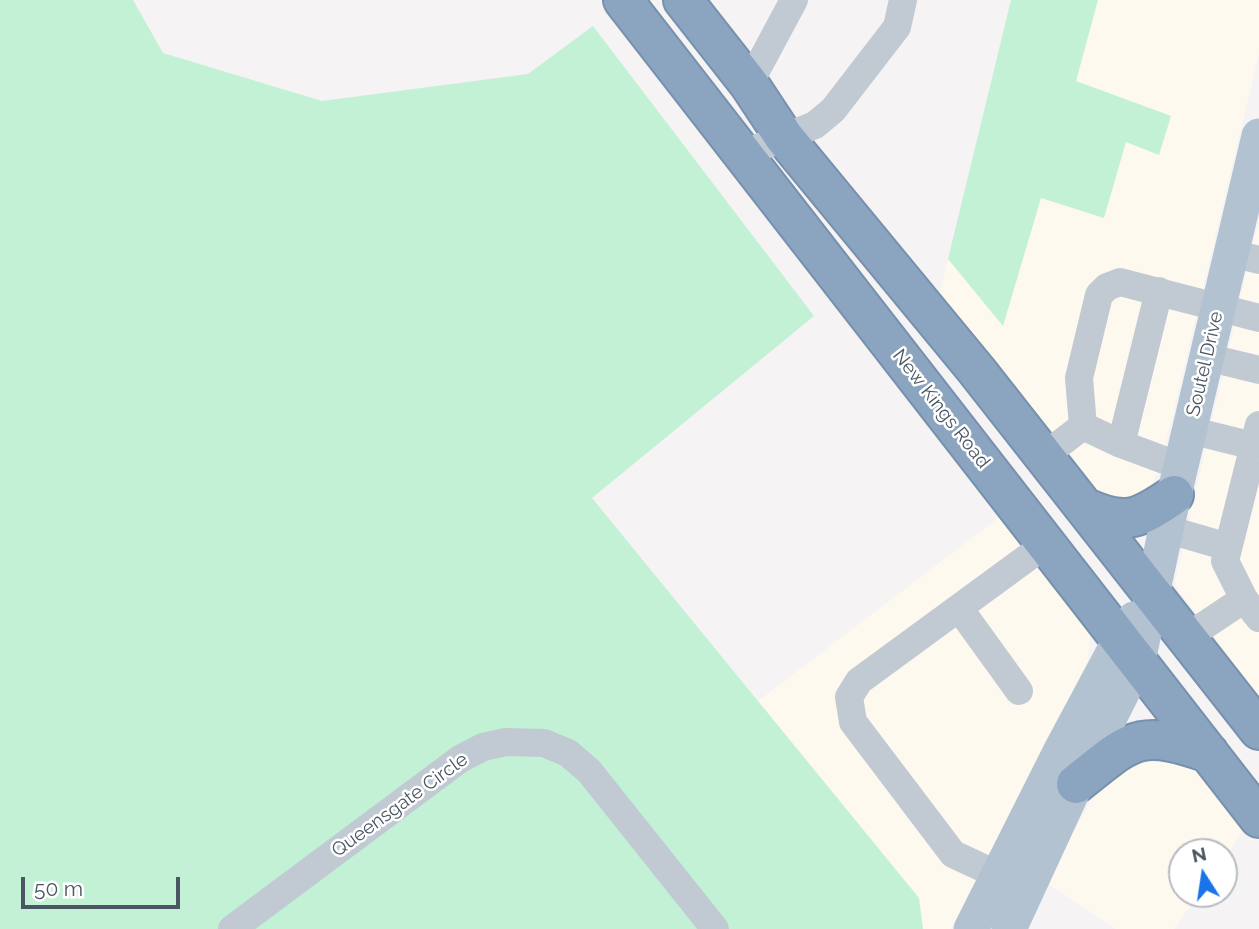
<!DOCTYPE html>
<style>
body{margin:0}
#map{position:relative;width:1259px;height:929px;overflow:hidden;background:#f5f3f3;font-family:Raleway,sans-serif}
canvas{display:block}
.north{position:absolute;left:1168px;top:838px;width:70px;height:70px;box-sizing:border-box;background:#fff;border:2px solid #b7bbc0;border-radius:50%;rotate:348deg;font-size:19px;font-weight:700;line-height:28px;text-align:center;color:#4a5661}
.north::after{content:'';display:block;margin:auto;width:24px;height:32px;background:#1a73e8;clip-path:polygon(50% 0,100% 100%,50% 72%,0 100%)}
.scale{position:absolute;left:21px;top:877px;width:159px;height:32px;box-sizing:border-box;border:4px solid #4a5661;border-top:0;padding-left:9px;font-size:21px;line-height:24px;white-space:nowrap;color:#4a5661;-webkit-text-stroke:5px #fff;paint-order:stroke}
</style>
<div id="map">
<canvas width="1259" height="929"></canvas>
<div class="north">N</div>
<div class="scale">50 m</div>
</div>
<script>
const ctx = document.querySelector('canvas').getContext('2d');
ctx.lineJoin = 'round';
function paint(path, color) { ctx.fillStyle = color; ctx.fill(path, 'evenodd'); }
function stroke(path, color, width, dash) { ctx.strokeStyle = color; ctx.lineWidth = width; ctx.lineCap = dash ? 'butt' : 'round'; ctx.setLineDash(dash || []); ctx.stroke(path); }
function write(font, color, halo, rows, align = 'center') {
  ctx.font = font + ' Raleway,sans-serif'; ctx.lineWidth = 5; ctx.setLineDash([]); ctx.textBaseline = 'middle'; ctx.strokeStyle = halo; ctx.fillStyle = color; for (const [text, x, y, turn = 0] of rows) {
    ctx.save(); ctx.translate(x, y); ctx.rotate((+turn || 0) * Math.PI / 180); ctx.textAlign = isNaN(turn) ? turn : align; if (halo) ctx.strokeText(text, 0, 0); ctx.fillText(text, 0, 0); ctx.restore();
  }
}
paint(new Path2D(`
 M1098,0H1259V54L1160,468L1148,493L1112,513L938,301L948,259L1003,325L1041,197L1126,142L1159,154L1171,116L1076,81Z
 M1259,218V696L1177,588L1175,581Z
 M1002,515L1090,631L1088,661L951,929H923L919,898L758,701Z
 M1166,749L1201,772L1245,829L1224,858V852H1182V894H1199L1174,929H1116L1045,882L1104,778Z`), '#fdf9ef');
paint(new Path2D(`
 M0,0H133L163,53L322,101L528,74L593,26L814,316L592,498L919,898L923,929H0Z
 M1011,0H1098L1076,81L1171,116L1159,155L1126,142L1104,218L1041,198L1003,326L948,259Z`), '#c3f1d5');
const highway = new Path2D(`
 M623,0L1259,818
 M683,0L749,84L784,137L977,371L1259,730
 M1084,507C1125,526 1138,520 1174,495
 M1076,784C1133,739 1137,728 1209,753`);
stroke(highway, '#7690ad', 42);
stroke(new Path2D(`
 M749,84L794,0
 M743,154L815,125L833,110L897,27L903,0
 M1231,253L1259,260
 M1206,357L1259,370
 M1259,425L1225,561L1244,599L1259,618
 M1083,426L1079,378L1099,295L1107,287L1120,282L1259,318
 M1189,430L1254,446
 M1121,444L1159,291
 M1044,456L1083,426L1121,444L1180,466
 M1166,529L1228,547
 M959,608L1019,691
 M1187,637L1244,599
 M998,875L953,854L853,722L849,697L859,681L1046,544
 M232,929L460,759L483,747L506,742L544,743L568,753L589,771L715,929`), '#c1cad2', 28);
stroke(new Path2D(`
 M971,929L1060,752L1120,640L1134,619
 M1009,929L1076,784L1138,661L1166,529L1259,136`), '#b3c2d1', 35);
stroke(highway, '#8ba5c1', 38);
write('19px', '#4a5661', '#fff', [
 ["Soutel Drive",1205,364,-77],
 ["New Kings Road",941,409,52],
 ["Queensgate Circle",400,805,-36]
]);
</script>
